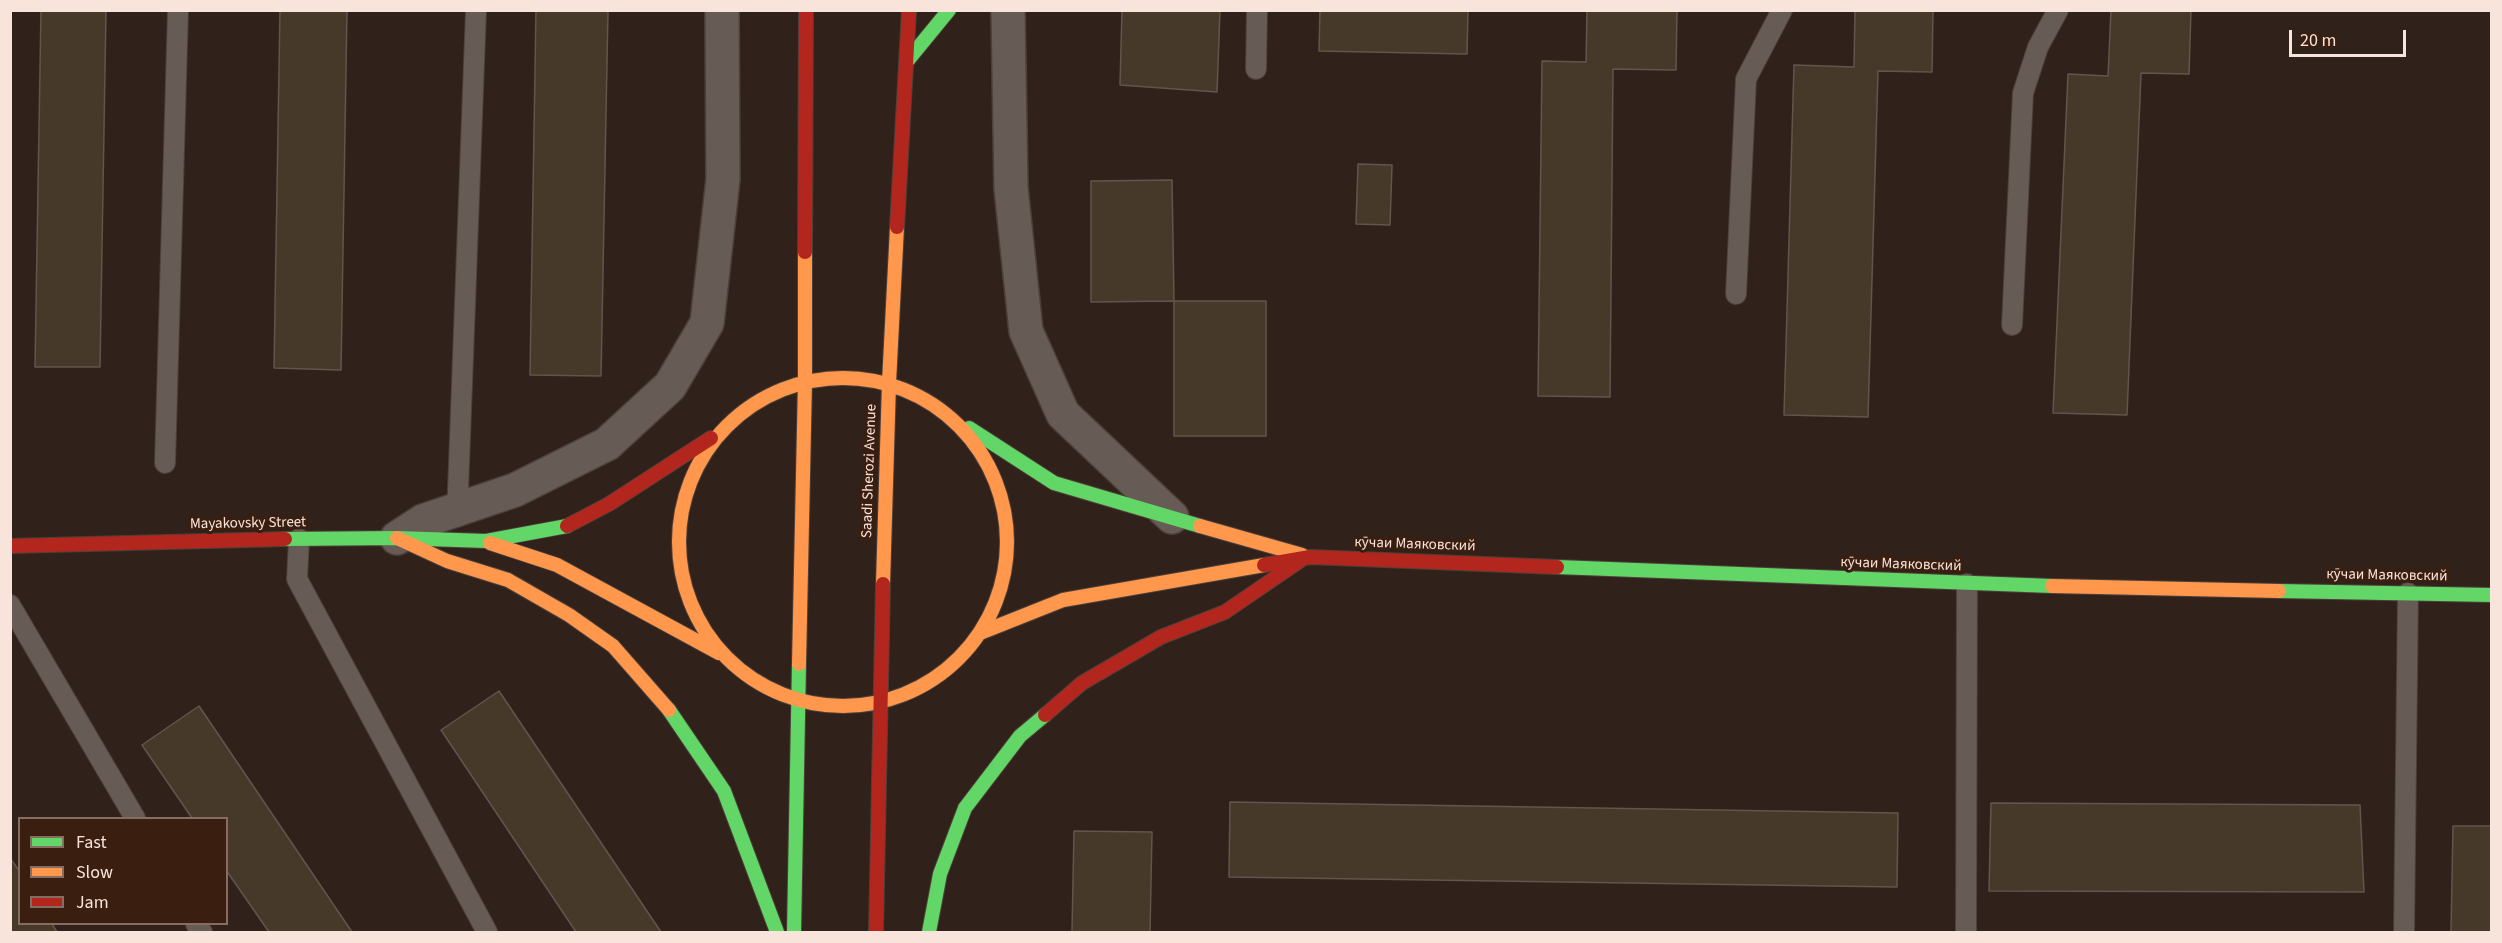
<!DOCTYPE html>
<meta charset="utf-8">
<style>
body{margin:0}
#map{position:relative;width:2502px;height:943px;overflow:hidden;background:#30221a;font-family:"Source Sans 3",sans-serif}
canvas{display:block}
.frame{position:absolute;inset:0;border:12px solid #f8e4db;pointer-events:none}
.legend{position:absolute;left:18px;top:817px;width:210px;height:108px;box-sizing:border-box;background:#3a1e10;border:2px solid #866d61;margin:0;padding:8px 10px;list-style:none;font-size:18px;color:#f8e4db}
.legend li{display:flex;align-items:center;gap:12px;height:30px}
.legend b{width:30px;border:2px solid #866d61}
.scale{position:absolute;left:2289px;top:30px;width:117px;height:27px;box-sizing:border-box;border:3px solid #f8e4db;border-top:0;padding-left:8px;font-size:18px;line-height:21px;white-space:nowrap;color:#f8e4db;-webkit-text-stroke:4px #3a1e10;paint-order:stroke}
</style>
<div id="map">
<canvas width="2502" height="943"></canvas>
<div class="frame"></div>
<ul class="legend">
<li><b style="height:8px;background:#63d668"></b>Fast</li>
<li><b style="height:8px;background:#ff974d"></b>Slow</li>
<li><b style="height:8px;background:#b3261e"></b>Jam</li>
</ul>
<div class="scale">20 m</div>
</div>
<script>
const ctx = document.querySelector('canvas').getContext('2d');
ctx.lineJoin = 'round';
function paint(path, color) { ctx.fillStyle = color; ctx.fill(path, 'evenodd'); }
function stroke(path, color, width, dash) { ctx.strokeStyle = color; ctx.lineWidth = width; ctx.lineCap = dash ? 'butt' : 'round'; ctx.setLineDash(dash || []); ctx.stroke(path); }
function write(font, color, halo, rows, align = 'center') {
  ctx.font = font + ' "Source Sans 3",sans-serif'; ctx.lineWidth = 6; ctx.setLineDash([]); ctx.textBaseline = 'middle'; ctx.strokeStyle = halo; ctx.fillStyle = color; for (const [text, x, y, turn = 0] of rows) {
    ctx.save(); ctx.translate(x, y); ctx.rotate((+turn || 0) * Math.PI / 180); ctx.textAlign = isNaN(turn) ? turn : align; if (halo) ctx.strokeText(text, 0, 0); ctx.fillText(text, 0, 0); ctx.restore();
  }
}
const building = new Path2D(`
 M41,10H106L100,367H35Z
 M280,10H347L341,370L274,368Z
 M536,10H608L601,376L530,375Z
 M1122,10H1220L1217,92L1120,85Z
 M1320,10H1468L1467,54L1319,51Z
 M1587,10H1677L1676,70L1613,69L1610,397L1538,396L1542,61L1586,62Z
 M1855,10H1933L1932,72L1878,71L1868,417L1784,415L1794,65L1854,67Z
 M2111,10H2191L2189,74L2141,73L2127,415L2053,413L2068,74L2108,76Z
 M1358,164L1392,165L1390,225L1356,224Z
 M1172,180L1174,301L1091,302V181Z
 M1174,301H1266V436H1174Z
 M499,691L661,932H576L441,730Z
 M199,706L352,932H269L226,870V818H192L142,745Z
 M1230,802L1898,813L1897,887L1229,877Z
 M1991,803L2360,805L2364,892L1989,891Z
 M2453,826H2492V932H2451Z
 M1074,831L1152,832L1150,932H1072Z
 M10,858L20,872V924H52L57,932H10Z`);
paint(building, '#46392a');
stroke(building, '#61564d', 1.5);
const lane = new Path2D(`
 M1256,69L1257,10
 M1736,294L1746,79L1782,10
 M2012,325L2023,93L2038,47L2058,10
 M165,463L178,10
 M457,517L476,10
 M299,539L297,579L487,932
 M10,605L135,818
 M196,924L202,932
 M1966,932L1967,584
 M2404,932L2408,593`);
const street = new Path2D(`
 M1008,10L1011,188L1026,331L1063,414L1172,517
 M397,538L423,521L515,490L607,444L670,386L707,323L723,179L722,10`);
const fast = new Path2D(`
 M908,60L949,10
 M969,428L1054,483L1200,526
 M285,539L397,538L486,541L567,526
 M1557,567L2052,586
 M2279,591L2492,595
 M669,710L724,791L777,932
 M794,932L799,664
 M929,932L940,874L965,808L1020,736L1045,715`);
const slow = new Path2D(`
 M679 542a164 164 0 1 1 328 0a164 164 0 1 1-328 0Z
 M1200,526L1302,555
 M397,538L447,561L508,580L569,615L613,646L669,710
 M490,543L557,565L719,653
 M883,584L889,383L897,227
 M2052,586L2279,591
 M980,633L1063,600L1264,565
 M799,664L805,381V252`);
const jam = new Path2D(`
 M897,227L909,10
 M805,252L806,10
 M567,526L609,504L711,438
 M10,546L285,539
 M1264,565L1310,557L1557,567
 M1045,715L1082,683L1161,637L1225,612L1304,558
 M876,932L883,584`);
stroke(lane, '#4d3f39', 22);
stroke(street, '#4d3f39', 36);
stroke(fast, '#4d3f39', 16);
stroke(slow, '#4d3f39', 16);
stroke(jam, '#4d3f39', 16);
stroke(lane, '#675b55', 20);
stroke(street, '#675b55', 33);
stroke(fast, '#63d668', 14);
stroke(slow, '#ff974d', 14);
stroke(jam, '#b3261e', 14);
write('15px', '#f8e4db', '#3a1e10', [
 ["Saadi Sherozi Avenue",870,471,-88],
 ["Mayakovsky Street",248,524,-1],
 ["кӯчаи Маяковский",1415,545,2],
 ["кӯчаи Маяковский",1901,565,2],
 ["кӯчаи Маяковский",2387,576,1]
]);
</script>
